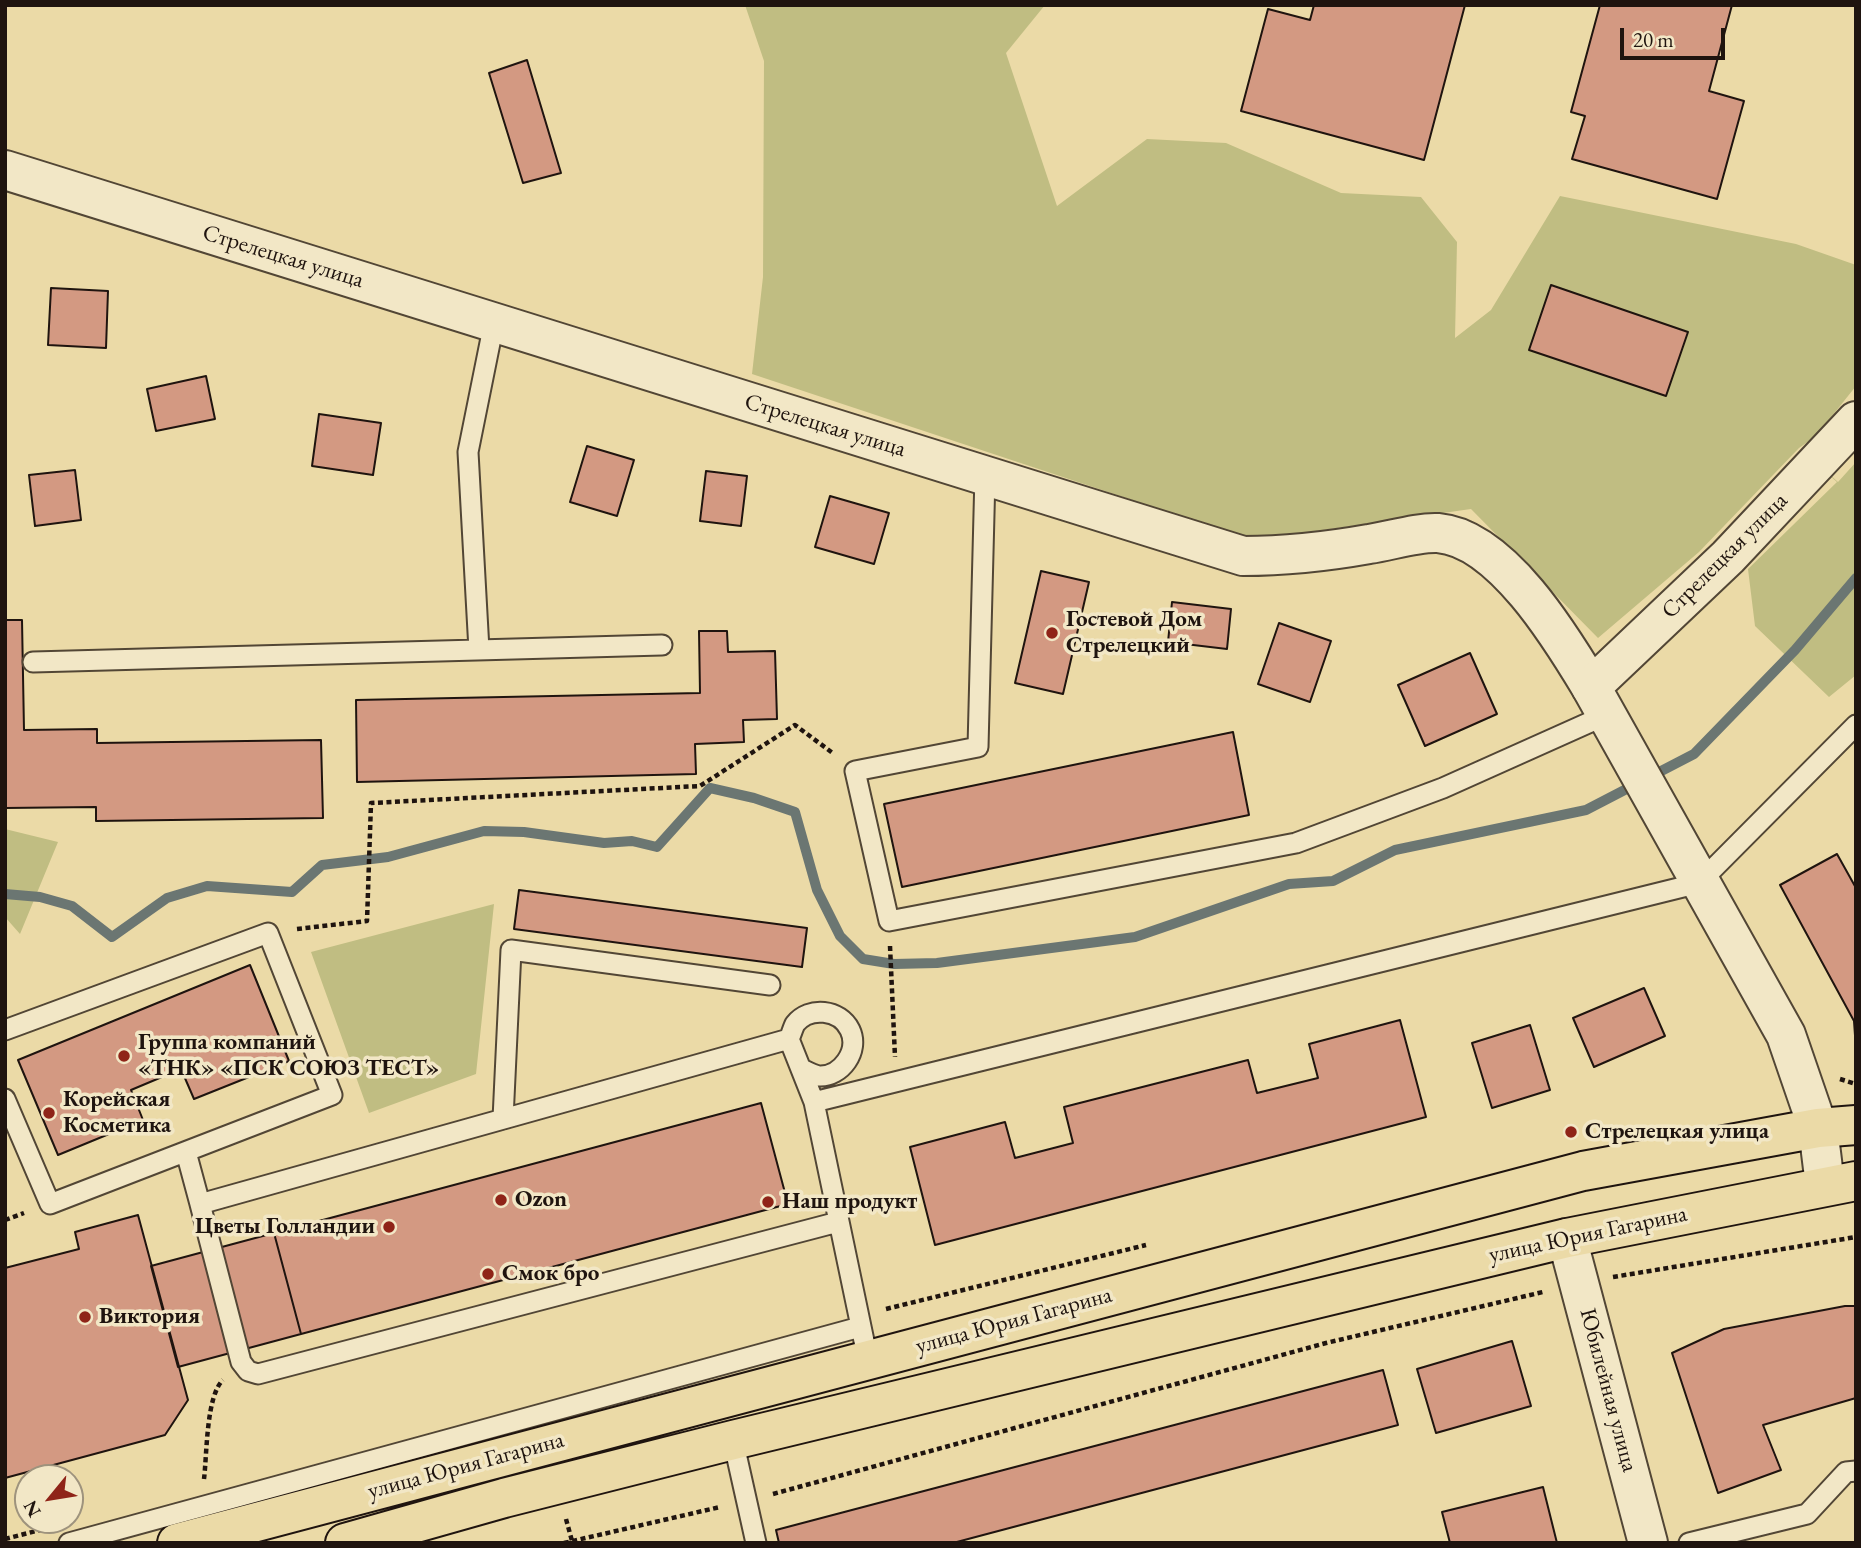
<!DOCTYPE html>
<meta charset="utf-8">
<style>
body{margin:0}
#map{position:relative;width:1861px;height:1548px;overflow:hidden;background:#ebdaa7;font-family:"EB Garamond",serif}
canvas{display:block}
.frame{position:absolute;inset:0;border:7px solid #1f140f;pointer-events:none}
.north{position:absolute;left:14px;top:1464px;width:70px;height:70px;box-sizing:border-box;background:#f2e7c6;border:2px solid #9e937d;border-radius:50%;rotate:240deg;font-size:19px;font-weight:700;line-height:28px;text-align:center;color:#1f140f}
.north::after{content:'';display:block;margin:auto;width:24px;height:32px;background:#8f2418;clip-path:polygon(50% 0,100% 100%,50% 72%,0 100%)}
.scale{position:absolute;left:1620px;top:28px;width:105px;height:32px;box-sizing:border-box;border:4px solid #1f140f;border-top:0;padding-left:9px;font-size:21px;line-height:24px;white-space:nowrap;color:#1f140f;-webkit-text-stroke:5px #f2e7c6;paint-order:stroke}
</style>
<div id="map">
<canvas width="1861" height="1548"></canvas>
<div class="frame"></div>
<div class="north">N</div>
<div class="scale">20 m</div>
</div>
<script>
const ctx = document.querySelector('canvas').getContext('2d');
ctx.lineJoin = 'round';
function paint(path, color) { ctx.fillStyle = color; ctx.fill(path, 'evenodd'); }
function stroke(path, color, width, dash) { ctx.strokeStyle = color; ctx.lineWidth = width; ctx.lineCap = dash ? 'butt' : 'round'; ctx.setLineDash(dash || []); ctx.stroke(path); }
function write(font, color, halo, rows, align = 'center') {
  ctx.font = font + ' "EB Garamond",serif'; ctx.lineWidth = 7; ctx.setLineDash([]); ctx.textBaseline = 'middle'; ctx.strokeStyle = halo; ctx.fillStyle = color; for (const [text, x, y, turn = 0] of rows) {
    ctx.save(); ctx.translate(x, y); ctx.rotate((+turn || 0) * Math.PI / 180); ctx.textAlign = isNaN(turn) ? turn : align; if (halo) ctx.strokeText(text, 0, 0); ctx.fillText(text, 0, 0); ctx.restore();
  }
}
paint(new Path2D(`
 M745,5H1045L1006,53L1057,206L1147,139L1226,143L1341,193L1421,197L1457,242L1455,338L1491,310L1560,196L1796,244L1856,265V386L1816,436L1799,448L1838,482L1856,462V675L1829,697L1755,626L1748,569L1837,482L1799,448L1699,552L1598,638L1471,509L1253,540L752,374L763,277L764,61Z
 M5,829L58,842L20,934L5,917Z
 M494,904L476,1074L369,1113L311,952Z`), '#c0bd82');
stroke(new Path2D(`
 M5,894L40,897L72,906L112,937L167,898L207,886L292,892L322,865L388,857L484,831L524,832L604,843L632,841L657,847L710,788L754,798L795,812L817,890L840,936L863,959L894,964L937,963L1135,937L1289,884L1333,881L1395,850L1586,810L1694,754L1795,650L1856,578`), '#6b7672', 10);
const building = new Path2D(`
 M1314,5H1465L1424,160L1241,111L1268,9L1310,20Z
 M1600,5H1732L1709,91L1744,101L1717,199L1572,159L1585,116L1571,112Z
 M527,60L561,173L523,183L489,73Z
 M1551,285L1688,332L1666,396L1529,350Z
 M51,288L108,291L106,348L48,345Z
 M206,376L215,419L156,431L147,389Z
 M319,414L381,423L373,475L312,466Z
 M587,446L634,460L617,516L570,502Z
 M75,470L81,520L35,526L29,475Z
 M706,471L747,476L741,526L700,521Z
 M830,496L889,513L874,564L815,547Z
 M1041,571L1089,582L1063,694L1015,683Z
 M1172,602L1231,609L1227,649L1168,642Z
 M5,620H22L24,730L97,729V743L321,740L323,818L96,821V807L5,808Z
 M1279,623L1331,641L1310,702L1258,684Z
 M699,631H727L728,652L775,651L777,719L743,720L744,742L695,744L696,774L357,782L356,700L700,693Z
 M1470,653L1497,714L1425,746L1398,685Z
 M1233,732L1249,815L902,887L884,804Z
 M1837,854L1856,888V1050L1854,1021L1780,885Z
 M519,890L807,928L802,967L514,929Z
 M250,965L289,1061L194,1099L181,1069L131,1090L143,1120L58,1155L18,1060Z
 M1644,988L1665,1036L1594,1067L1573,1018Z
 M1400,1020L1426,1117L935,1245L910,1147L1005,1122L1015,1158L1073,1143L1064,1107L1248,1060L1257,1093L1318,1078L1309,1044Z
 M1530,1025L1550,1090L1492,1108L1472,1043Z
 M761,1103L788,1204L301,1334L274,1233Z
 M138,1215L188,1400L165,1435L5,1478V1268L79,1249L75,1232Z
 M274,1233L301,1334L178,1367L151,1266Z
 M1845,1306H1856V1398L1763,1425L1781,1470L1718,1493L1672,1353L1724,1329Z
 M1512,1341L1531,1406L1436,1433L1417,1369Z
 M1383,1370L1398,1425L953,1543H779L776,1530Z
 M1543,1487L1557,1543H1450L1442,1512Z`);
paint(building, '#d39982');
stroke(building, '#1f140f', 2);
const service = new Path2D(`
 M985,475L978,747L855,771L889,921L1296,843L1443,788L1606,715
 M479,650L468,452L494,323
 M33,662L662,645
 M5,1030L268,933L332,1095L50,1204L5,1099
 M789,1039C791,1035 793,1028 795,1024C809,1006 840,1009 850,1030C860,1051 841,1077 819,1076C814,1075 808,1072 804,1070
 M814,1102L1699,883L1856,725
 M503,1119L511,950L770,985
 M186,1152L200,1204
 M838,1222L258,1374L248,1371L241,1362L200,1204L789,1039L814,1102L868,1360
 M733,1440L756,1543
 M69,1543L860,1327
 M1689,1543L1807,1514L1846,1472L1856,1471`);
const minor = new Path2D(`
 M5,170L1243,556C1288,556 1324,552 1369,544C1390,541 1417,532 1438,533C1501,538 1561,637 1591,687
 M1567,1238L1648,1543`);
const tertiary = new Path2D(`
 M1825,1185L1818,1128L1786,1035L1591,687L1728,557L1856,421`);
const primary = new Path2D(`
 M177,1543L1583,1171L1818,1128L1856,1125
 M345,1543L504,1498L733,1440L1567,1238L1856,1181`);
stroke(service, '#524635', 23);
stroke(minor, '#524635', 42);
stroke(tertiary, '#524635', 42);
stroke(primary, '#1f140f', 42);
stroke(new Path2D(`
 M297,929L367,921L371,803L700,786L795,725L834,754
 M890,946L895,1057
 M1840,1079L1856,1084
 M5,1220L24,1213
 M1613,1277L1856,1237
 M886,1309L1146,1245
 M204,1479C207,1455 206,1396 223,1380
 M773,1494L1326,1343L1543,1292
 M566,1519L572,1541
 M5,1539L44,1529
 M564,1543L720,1507`), '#1f140f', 4.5, [5, 3.5]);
stroke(service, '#f2e7c6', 19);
stroke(minor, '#f2e7c6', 38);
stroke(tertiary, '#f2e7c6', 38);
stroke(primary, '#ebdaa7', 38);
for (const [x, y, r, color] of [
 [1052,633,7,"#8f2418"],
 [124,1056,7,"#8f2418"],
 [49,1113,7,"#8f2418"],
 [1571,1132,7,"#8f2418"],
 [501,1200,7,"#8f2418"],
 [768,1202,7,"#8f2418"],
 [389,1227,7,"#8f2418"],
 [488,1274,7,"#8f2418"],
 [85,1317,7,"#8f2418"]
]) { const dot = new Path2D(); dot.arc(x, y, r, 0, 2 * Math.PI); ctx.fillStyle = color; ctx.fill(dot); stroke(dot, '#f2e7c6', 2.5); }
write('23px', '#1f140f', '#f2e7c6', [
 ["Стрелецкая улица",283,257,17],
 ["Стрелецкая улица",825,426,17],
 ["Стрелецкая улица",1725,556,-45],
 ["улица Юрия Гагарина",1588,1235,-12],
 ["улица Юрия Гагарина",1014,1321,-15],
 ["Юбилейная улица",1608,1390,75],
 ["улица Юрия Гагарина",466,1466,-15]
]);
write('bold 23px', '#1f140f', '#f2e7c6', [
 ["Гостевой Дом",1066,620],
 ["Стрелецкий",1066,646],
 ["Группа компаний",138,1043],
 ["«ТНК» «ПСК СОЮЗ ТЕСТ»",138,1069],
 ["Корейская",63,1100],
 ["Косметика",63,1126],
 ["Стрелецкая улица",1585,1132],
 ["Ozon",515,1200],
 ["Наш продукт",782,1202],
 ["Цветы Голландии",375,1227,"right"],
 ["Смок бро",502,1274],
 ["Виктория",99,1317]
], 'left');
</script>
